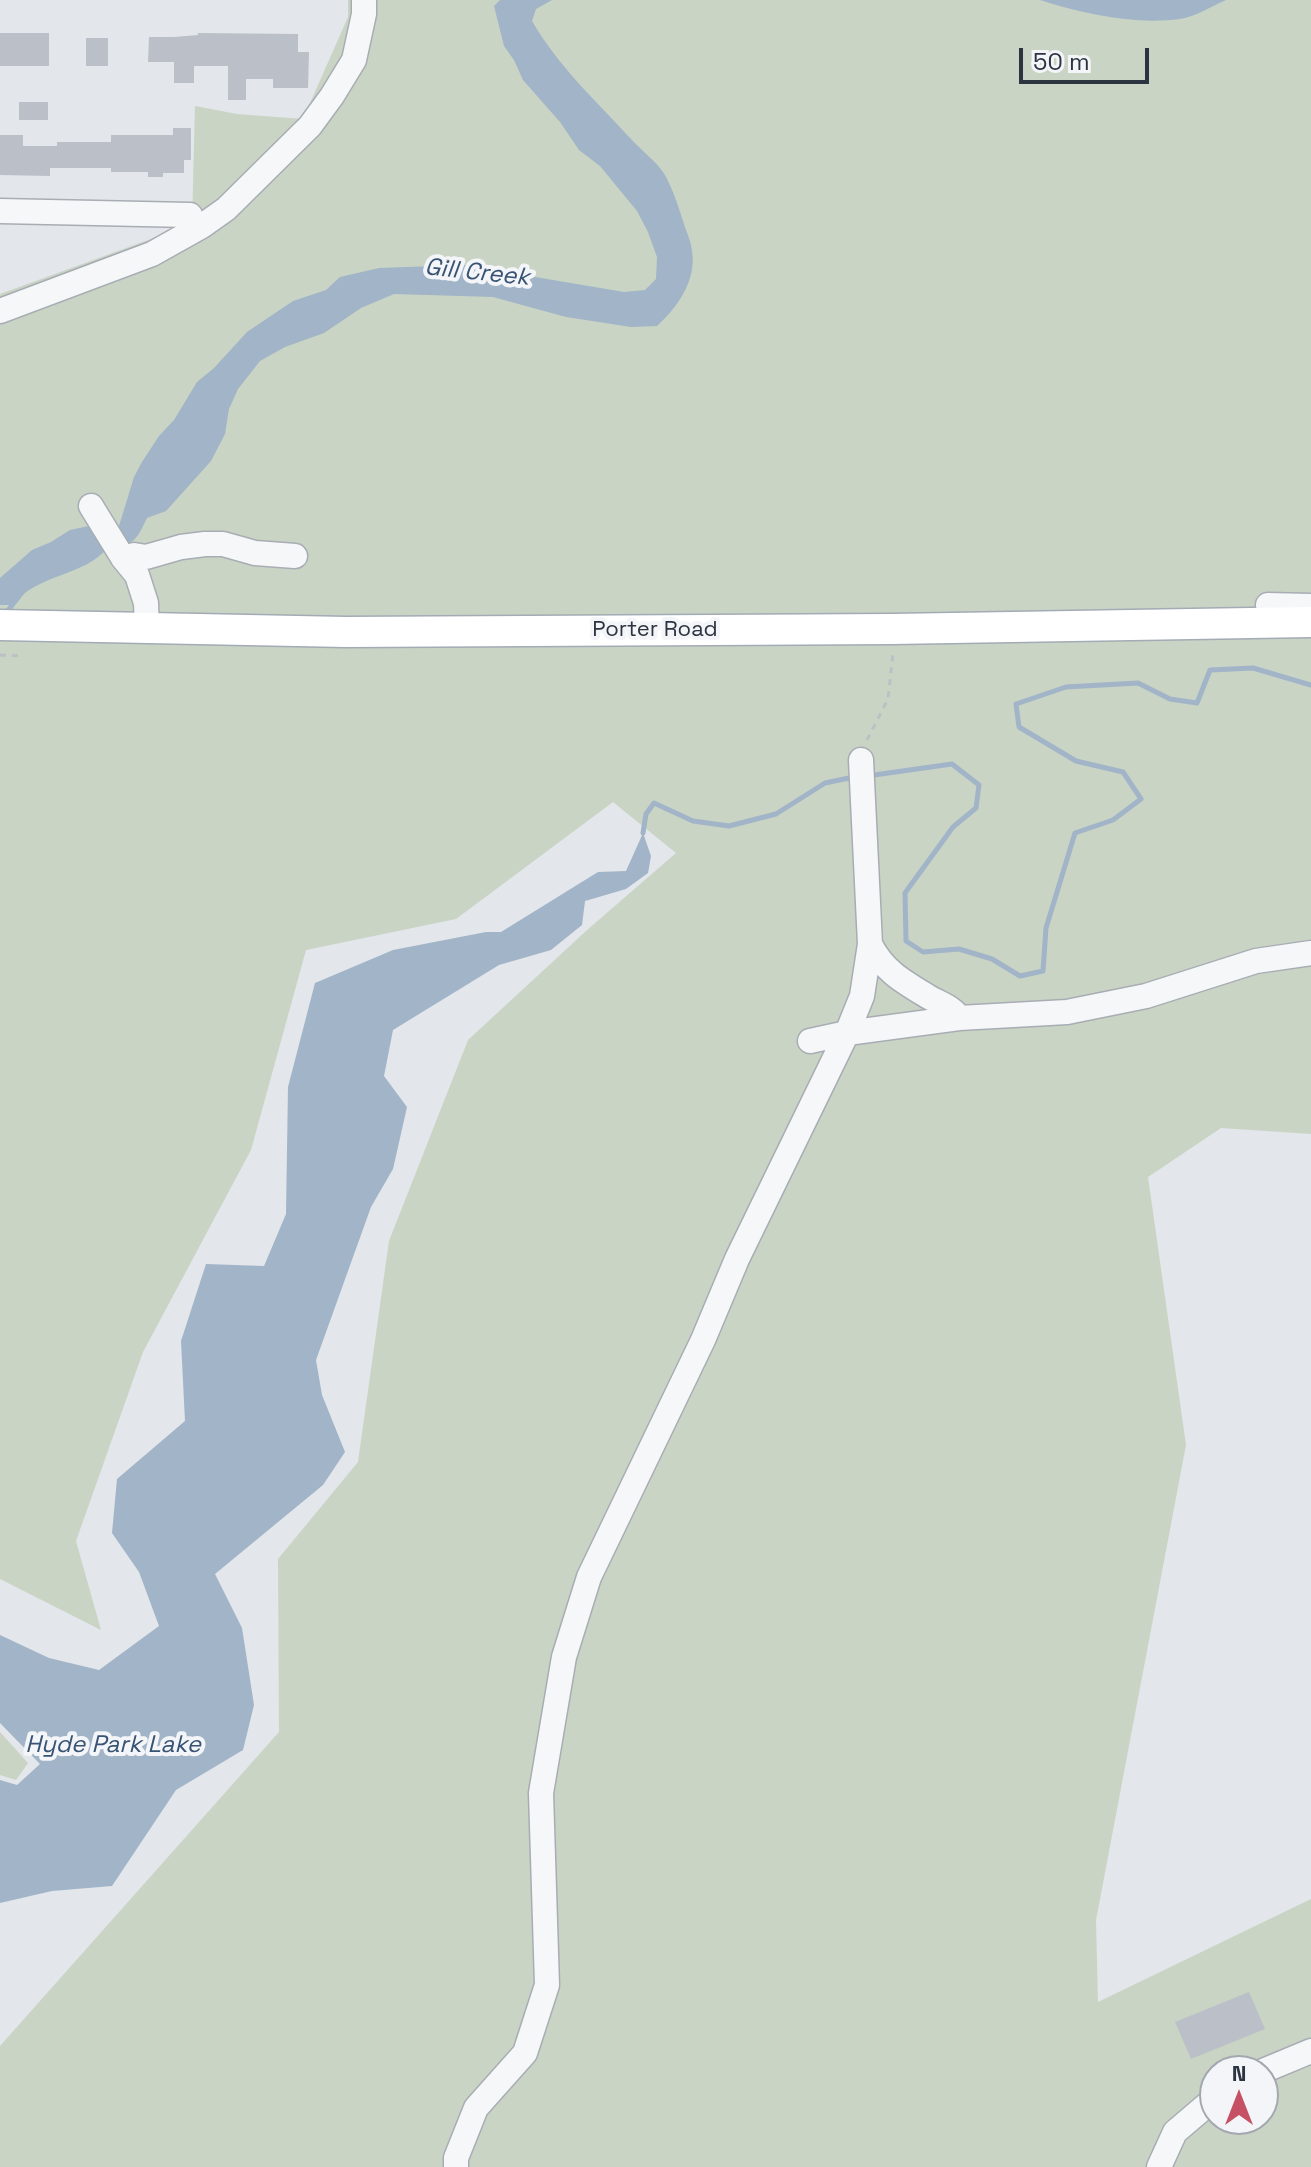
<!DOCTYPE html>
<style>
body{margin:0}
#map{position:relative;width:1311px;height:2167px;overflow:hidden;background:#e3e6ea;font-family:"Space Grotesk",sans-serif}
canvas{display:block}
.north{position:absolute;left:1199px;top:2055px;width:80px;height:80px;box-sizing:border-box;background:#f3f5f8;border:2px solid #a3a8af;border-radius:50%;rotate:0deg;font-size:22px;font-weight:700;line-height:32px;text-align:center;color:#2c3441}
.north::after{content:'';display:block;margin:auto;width:28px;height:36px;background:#c65165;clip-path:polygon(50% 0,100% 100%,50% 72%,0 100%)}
.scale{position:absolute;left:1019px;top:48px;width:130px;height:36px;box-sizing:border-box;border:4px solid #2c3441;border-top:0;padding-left:10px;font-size:24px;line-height:28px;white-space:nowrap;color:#2c3441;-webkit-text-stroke:6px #f3f5f8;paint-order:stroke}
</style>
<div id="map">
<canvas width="1311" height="2167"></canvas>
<div class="north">N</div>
<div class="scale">50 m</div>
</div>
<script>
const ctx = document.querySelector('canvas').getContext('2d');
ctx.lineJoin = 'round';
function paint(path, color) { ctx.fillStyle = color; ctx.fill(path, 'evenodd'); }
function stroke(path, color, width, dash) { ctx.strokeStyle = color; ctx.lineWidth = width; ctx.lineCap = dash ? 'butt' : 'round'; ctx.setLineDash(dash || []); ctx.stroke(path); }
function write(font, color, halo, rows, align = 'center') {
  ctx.font = font + ' "Space Grotesk",sans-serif'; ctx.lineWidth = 8; ctx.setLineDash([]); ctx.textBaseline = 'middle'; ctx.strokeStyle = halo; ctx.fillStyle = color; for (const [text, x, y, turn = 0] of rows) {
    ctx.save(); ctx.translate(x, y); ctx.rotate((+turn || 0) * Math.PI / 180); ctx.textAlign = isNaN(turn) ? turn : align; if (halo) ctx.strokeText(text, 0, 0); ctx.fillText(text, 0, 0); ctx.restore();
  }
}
paint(new Path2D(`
 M348,0H1311V1134L1221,1128L1148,1177L1186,1445L1096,1920L1098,2002L1311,1899V2167H0V2046L279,1732L278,1559L358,1462L389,1241L468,1040L586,931L676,853L613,802L456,919L306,950L251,1150L143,1352L76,1541L101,1630L0,1579V294L192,224L195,106L237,114L303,119L348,17ZM1215,2071H1263V2119H1215Z
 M0,1732L28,1763L16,1780L0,1775Z`), '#c9d4c5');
paint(new Path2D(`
 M500,0H552L536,9L532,21C558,66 596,101 631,139C642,151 657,162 665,175C673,190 678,205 683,221C686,231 691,241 692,251C697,280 677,308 657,326L631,327L566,317L493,297L394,294L361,308L324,333L285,347L260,361L238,389L229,409L225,434L211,461L166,511L147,518C136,541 134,545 108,547C85,577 37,573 13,605H0V578L32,550L51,542L70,530L89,526L101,530L119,526L134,477L142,462L159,436L174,420L197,382L214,368L247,332L293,301L326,290L340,277L379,268L464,265L624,292L645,290L656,279L657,257L648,232L637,211L600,166L579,150L560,122L523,80L514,60L504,46L494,6Z
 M1040,0H1226C1212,6 1195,17 1180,19C1134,25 1084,14 1040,0Z
 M643,833L651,856L648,873L626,889L585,901L582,925L551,950L499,965L393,1030L384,1076L407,1107L393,1169L371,1207L316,1360L322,1395L345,1452L323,1485L215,1574L242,1628L254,1705L243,1750L176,1790L112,1886L52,1891L0,1903V1780L17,1785L40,1764L0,1723V1635L49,1658L99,1670L159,1626L139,1572L112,1533L117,1479L185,1421L181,1341L206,1264L264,1266L286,1214L288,1087L315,983L393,950L486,932H501L598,872L626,871Z`), '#a1b4c8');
stroke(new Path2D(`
 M6,613L27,586
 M867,776L952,764L979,785L976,808L953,827L905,893L906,941L923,952L959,949L992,959L1020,976L1043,971L1046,928L1075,833L1113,820L1141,799L1123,772L1076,761L1019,727L1016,704L1066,687L1138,683L1170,699L1197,703L1210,670L1253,668L1311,685
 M643,833L646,814L654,803L693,821L729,826L776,814L825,783L854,777`), '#a1b4c8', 5);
paint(new Path2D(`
 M0,33H49V66H0Z
 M198,33L298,34V52H309L308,88H273V79H246V100H228V66H194V83H174V62H148L149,37H174L198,35Z
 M86,38H108V66H86Z
 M19,102H48V120H19Z
 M173,128H191V160H184V173H163V177H148V172H111V168H50V176L0,175V135H23V146H57V142H111V135H173Z
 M1249,1992L1265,2029L1191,2059L1175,2022Z`), '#bbbfc7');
const minor = new Path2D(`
 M0,211L190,215
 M0,311L152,254L202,226L226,209L310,126L332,96L354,60L364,14V0
 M91,506L123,558L137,575L146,603L147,628
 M123,558L134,555L146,557L181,547L205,544H223L255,553L295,556
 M1268,605L1311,606
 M870,944C883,970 902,981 927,996C938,1003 953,1007 959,1018
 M810,1041L847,1033L959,1018L1067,1012L1146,996L1256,961L1311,953
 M1263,2071L1311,2051
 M456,2167V2158L476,2108L525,2053L547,1985L541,1793L564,1657L589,1577L703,1340L737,1259L847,1033L862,996L870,944L861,760
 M1159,2167L1175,2132L1215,2098`);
const major = new Path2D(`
 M0,625L346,632L892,629L1311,622`);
stroke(minor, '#a8adb4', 27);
stroke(major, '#a3abb5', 33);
stroke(new Path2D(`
 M0,655L21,656
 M867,740L888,699L893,653`), '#bdc0c5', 3, [6, 6]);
stroke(minor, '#f6f7f9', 24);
stroke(major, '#fff', 30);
write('22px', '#2c3441', '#f3f5f8', [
 ["Porter Road",655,630]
]);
write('italic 24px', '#385373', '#f3f5f8', [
 ["Gill Creek",477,273,6],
 ["Hyde Park Lake",113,1745]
]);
</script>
